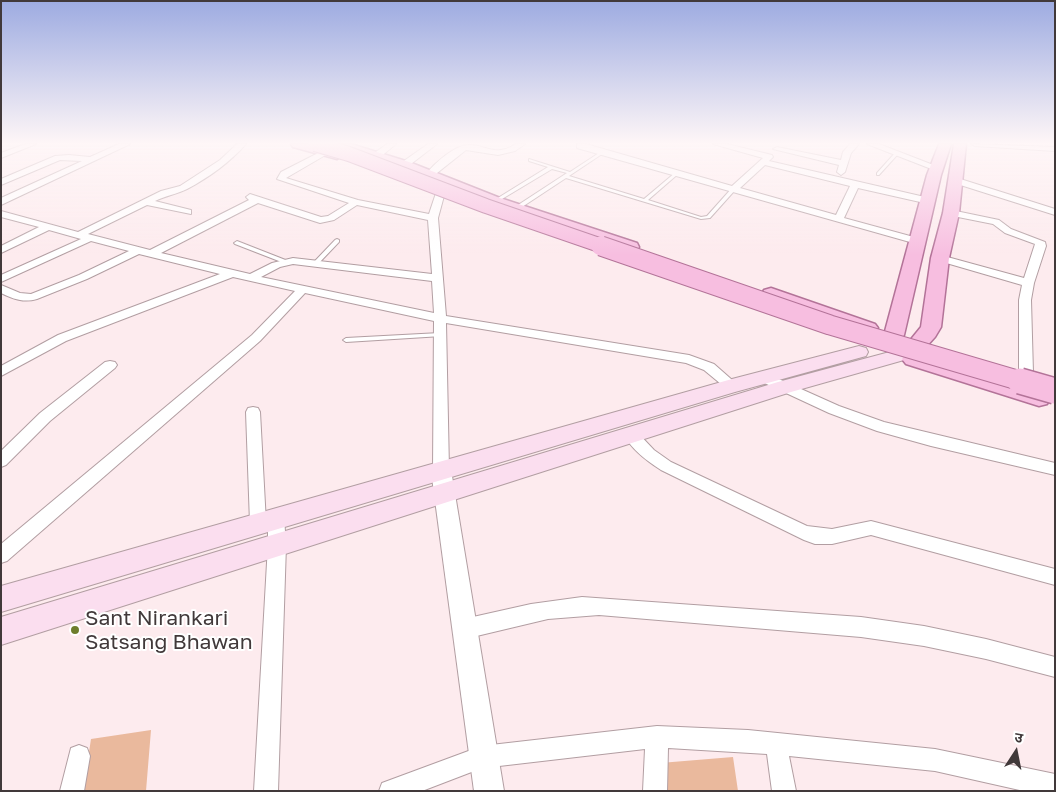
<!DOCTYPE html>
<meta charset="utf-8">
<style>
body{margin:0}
#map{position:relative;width:1056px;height:792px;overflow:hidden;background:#fdebee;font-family:"Golos Text","Noto Sans Devanagari",sans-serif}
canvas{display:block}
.frame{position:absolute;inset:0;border:2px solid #41393a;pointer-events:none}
.north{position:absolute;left:991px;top:727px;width:50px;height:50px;-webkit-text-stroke:4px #fff;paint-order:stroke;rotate:11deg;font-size:14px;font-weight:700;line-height:20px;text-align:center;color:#41393a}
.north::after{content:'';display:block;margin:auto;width:18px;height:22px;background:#41393a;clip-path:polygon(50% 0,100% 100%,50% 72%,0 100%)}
</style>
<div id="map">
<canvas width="1056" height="792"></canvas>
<div class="frame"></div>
<div class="north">उ</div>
</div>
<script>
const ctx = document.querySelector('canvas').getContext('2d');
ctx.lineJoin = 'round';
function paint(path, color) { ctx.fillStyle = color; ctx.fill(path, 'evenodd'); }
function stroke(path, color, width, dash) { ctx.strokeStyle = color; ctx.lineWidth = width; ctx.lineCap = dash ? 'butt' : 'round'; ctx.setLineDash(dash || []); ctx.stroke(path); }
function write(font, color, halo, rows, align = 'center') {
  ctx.font = font + ' "Golos Text",sans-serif'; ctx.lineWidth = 4; ctx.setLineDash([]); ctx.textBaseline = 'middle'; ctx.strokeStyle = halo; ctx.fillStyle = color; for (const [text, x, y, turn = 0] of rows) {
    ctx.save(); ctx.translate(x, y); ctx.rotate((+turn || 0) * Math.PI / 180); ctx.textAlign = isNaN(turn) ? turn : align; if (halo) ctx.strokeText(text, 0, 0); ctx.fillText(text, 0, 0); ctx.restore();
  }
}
paint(new Path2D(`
 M151,730L146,791H83L91,739Z
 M733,757L738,791H650L648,764Z`), '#eab99d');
const service = new Path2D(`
 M602,151L605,152L569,176L644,199L676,172H678V174L648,200L701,217L707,216L732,188L736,189L710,218L701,219L566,178L519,209H515V207L567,173L552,169L497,202L493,201L548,167L529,161V159L570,172Z
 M895,153L898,154L879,175H877V173Z
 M337,239L339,240V242L318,264H314V262L335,240Z
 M237,241L288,261L289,262L288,263H284L235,244L234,243Z
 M440,333L442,334L443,335L442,336L346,342L343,340L346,338Z`);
const minor = new Path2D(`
 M25,144H36L1,158V153Z
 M119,144H130L1,205V198L82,161L60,160L1,185V179L55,156L69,155L90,157Z
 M237,144H246C230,162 208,178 187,189C177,194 165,196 155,201L191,210V214L147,205L88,234L150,250L249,200L246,197L250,194L321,217L328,216L349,203L277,179L281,172L326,149H329V153L286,178L358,200L429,214L440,181L447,179L448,181L438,218L446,316L689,355L714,364L739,386L737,389H727L704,370L686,363L446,323L449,470L446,474L441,476L436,474L433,470L434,321L305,293L260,341L7,561L1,563V544L252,335L295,291L233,277L66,341L1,376V366L58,335L220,274L139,254L87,279L37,299C24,303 13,299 1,293V285L20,293L31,294L79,275L129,251L91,241L1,282V275L81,239L49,230L1,253V246L39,227L1,217V211L78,232L161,191L180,186L220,160ZM258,203L320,223L334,220L357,205L428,220L432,274L293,258L272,263L250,274L161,253ZM293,264L432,281L434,313L261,277L280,267Z
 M387,144H396L379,158H373V154Z
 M428,144H437L407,167H401V163Z
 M516,144H525L515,151L498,155L466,150L432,177L425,175C434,164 455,144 470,145C490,146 494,157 516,144Z
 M577,144H586L732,186L763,158L713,144H727L772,155L773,157L769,161L929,198L934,201L929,204L858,188L844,218L921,239V243L917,244L577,148ZM765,165L850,186L836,215L740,188Z
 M850,144H859L851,153L845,172L841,175L837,172L839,165L773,149L777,147L841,160L843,152Z
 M867,144H879L941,168L934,170Z
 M971,144L1055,147V151L975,146Z
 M954,177L1055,209V215L951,182L950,180Z
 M951,210L999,220L1011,229L1045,242L1046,246L1034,283L1031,300L1033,373L1031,376H1021L1019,373V300L1022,285L936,260L935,258L940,255L1024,278L1035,244L1005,233L993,224L948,215L946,213Z
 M110,361L115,362L117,365L115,368L50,421L6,465L1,467V451L40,413L105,362Z
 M763,372L839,406L884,422L1055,463V475L931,446L877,431L829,413L758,380L756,377L758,374Z
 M253,407L258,408L260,412L266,523L264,528L258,530L252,528L250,523L246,412L248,408Z
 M631,429L636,431L654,450L671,462L807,526L832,529L871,521L1055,569V585L871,535L832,544H815L804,540L661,470C647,461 632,450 624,435L626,431Z
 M276,511L282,513L284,518L286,545L278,791H254L268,545V518L270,513Z
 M582,597L861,617L924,626L986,639L1055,657V677L986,659L924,646L861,637L599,615L548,619L464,639L457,636L454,629L457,622L464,619L531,604Z
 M657,726L748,730L935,749L1055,774V791H1024L935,771L789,756L796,791H772L767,754L668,748L667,791H643L645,749L482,768L422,791H379L382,783L482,746Z
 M79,745L87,748L90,756L84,791H60L71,748Z`);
const tertiary = new Path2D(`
 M441,462L448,464L451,470L504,791H474L431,470L434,464Z`);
const secondary = new Path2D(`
 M859,346L866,348L868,352L866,356L735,392L1,612V586L732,379Z
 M897,350L904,352L906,356L904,360L791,392L1,645V617L778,382Z`);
const primary = new Path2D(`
 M291,144H312L342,152L344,155L337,159L293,147Z
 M332,144H351L409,162L500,198L637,243L639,247L637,251H625L490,204L399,168L334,147Z
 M939,144H951L941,175L904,335L901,339L894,341L887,339L884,335L927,175Z
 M954,144H966L959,213L949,258L941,327L935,337L925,348L918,350L911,348L908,343L921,327L931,258L943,213Z
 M771,288L875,324L878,328L875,332L868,334L861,332L764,298L762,294L764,290Z
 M913,352L1047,392L1050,398L1047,404L1039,406L906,364L902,359L906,354Z`);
stroke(service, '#b29ea2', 2);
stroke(minor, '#b29ea2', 2);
stroke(tertiary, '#b29ea2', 2);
stroke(secondary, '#b29ea2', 2);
stroke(primary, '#b37398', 3);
paint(service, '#fff');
paint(minor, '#fff');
paint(tertiary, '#fff');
paint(secondary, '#fbdeef');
paint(primary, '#f7bee0');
const primaryBridgeFar2 = new Path2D(`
 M315,144L349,154L486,206L605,247`);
const primaryBridgeFar1 = new Path2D(`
 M601,246L830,325L1024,382`);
const primaryBridge = new Path2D(`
 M1020,381L1055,391`);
stroke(primaryBridgeFar2, '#b37398', 16, []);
stroke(primaryBridgeFar1, '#b37398', 21, []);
stroke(primaryBridge, '#b37398', 28, []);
stroke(primaryBridgeFar2, '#f7bee0', 14);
stroke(primaryBridgeFar1, '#f7bee0', 19);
stroke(primaryBridge, '#f7bee0', 25);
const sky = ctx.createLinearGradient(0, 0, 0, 255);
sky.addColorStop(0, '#9dabe1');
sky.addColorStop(0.56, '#fef6f7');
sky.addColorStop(1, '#fef6f700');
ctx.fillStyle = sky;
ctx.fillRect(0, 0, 1056, 255);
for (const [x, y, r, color] of [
 [75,630,5,"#6e7e2c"]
]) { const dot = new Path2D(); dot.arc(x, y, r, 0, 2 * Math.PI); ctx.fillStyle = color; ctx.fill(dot); stroke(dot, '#fff', 2); }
write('21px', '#41393a', '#fff', [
 ["Sant Nirankari",85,618],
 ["Satsang Bhawan",85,642]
], 'left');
</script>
